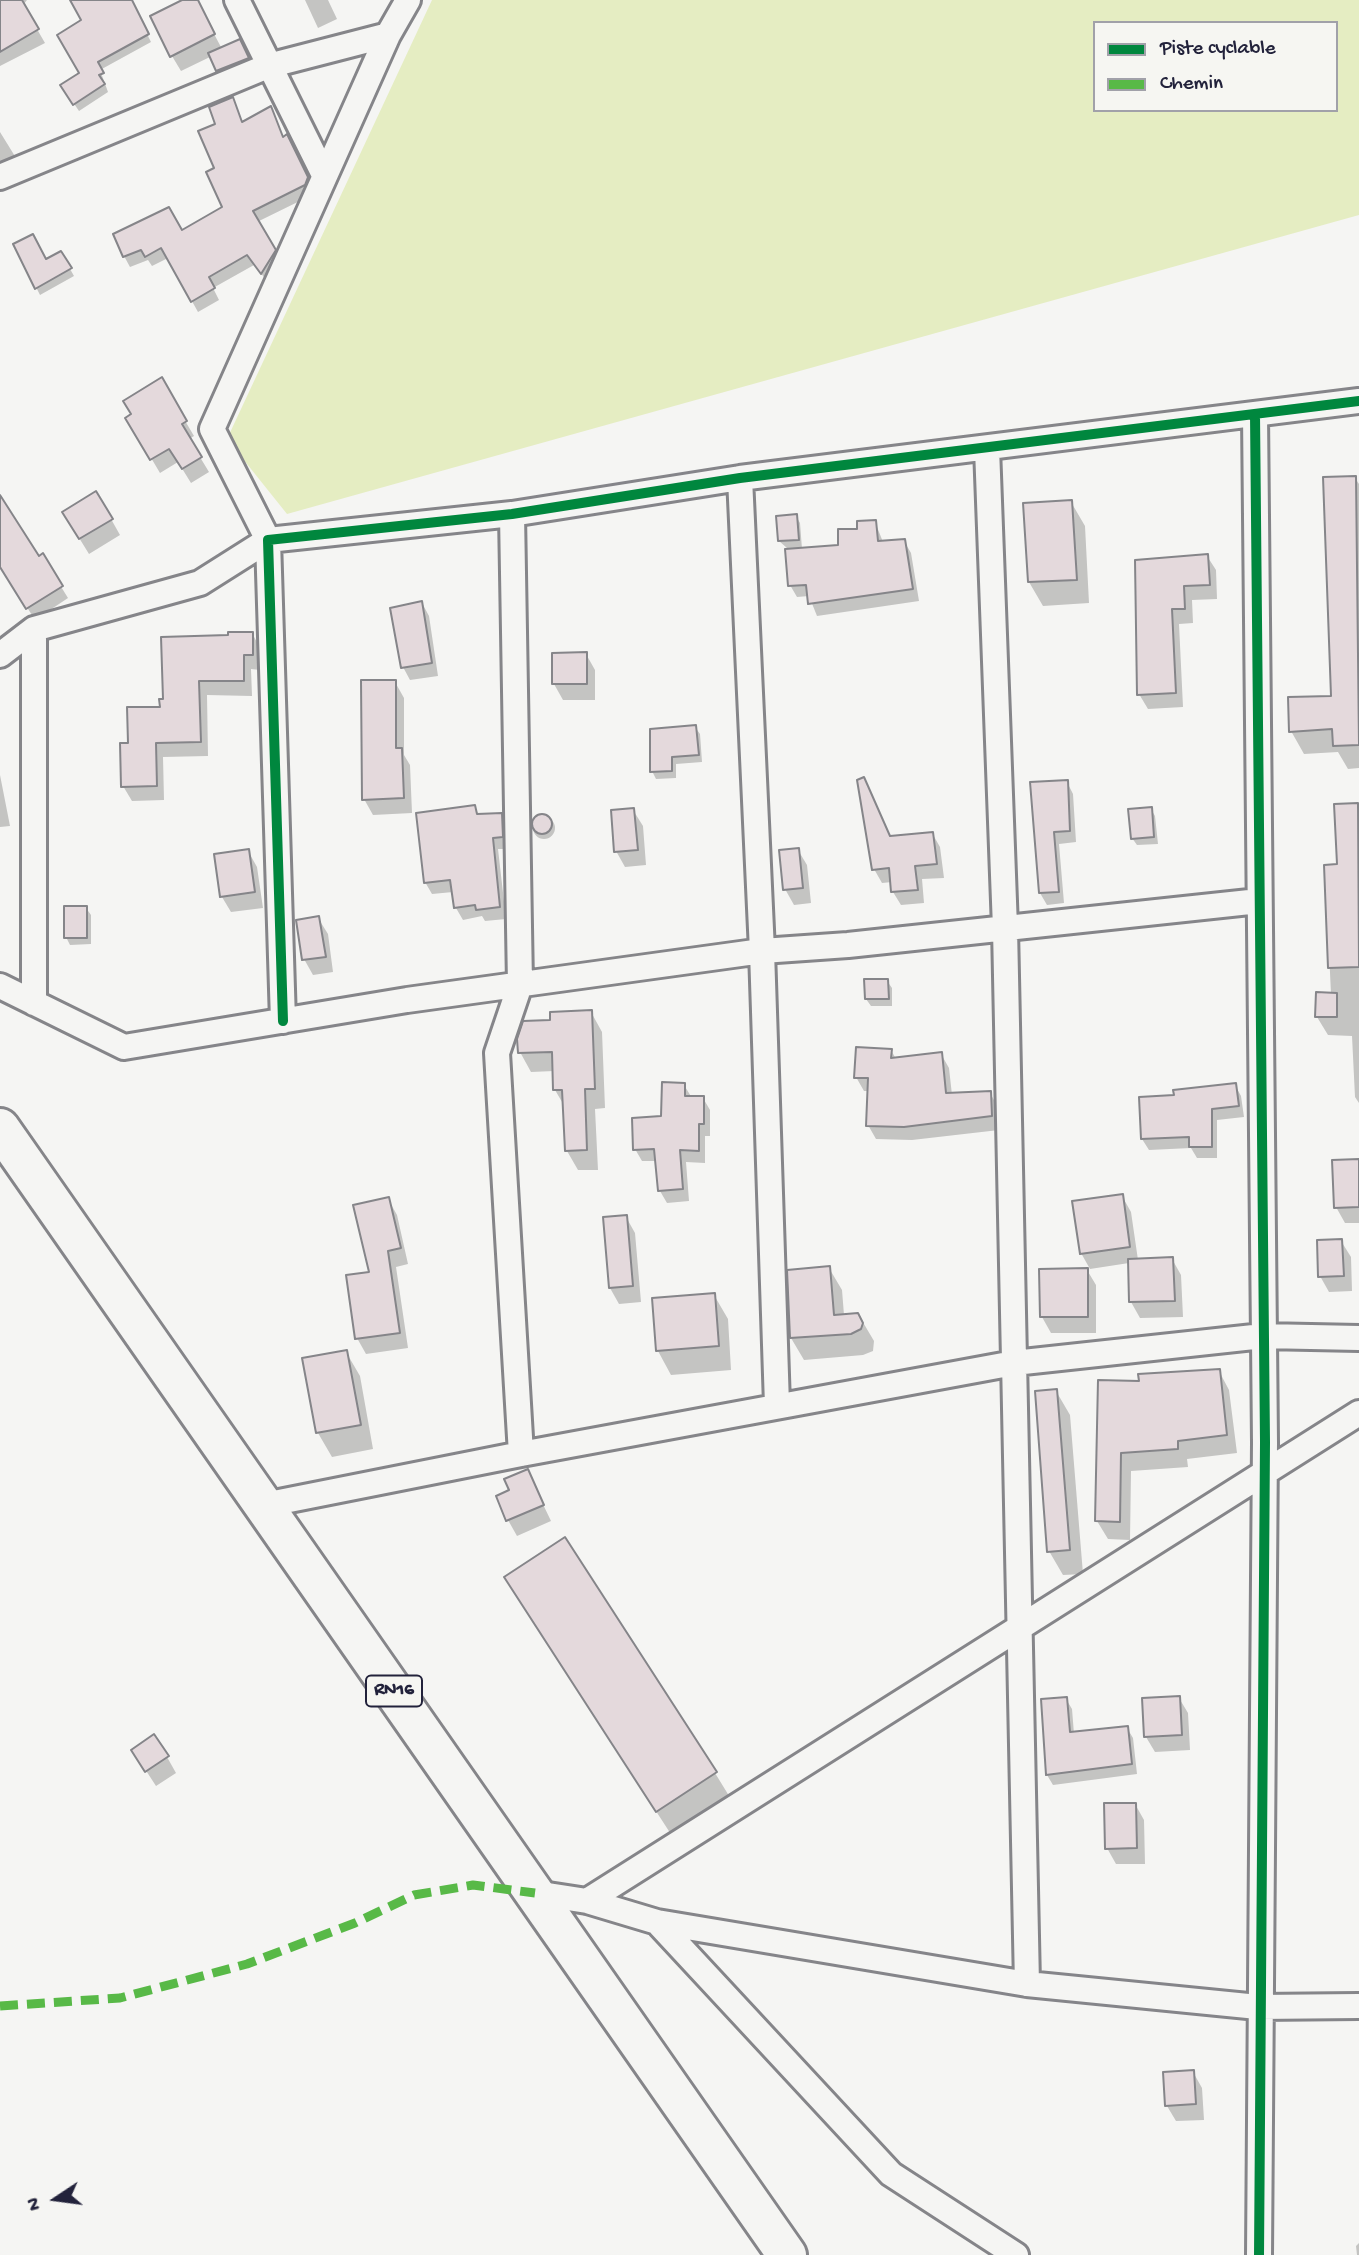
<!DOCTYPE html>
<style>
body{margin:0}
#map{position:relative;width:1359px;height:2255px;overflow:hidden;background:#f5f5f3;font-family:"Gochi Hand",sans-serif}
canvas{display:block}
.legend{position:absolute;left:1093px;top:21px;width:245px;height:91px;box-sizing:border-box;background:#f6f6f2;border:2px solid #a1a1a9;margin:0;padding:9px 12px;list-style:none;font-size:21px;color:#22223b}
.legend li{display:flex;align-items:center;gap:14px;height:35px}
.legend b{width:35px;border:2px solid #a1a1a9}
.north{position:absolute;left:21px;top:2164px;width:70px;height:70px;-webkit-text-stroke:5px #f6f6f2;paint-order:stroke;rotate:257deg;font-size:19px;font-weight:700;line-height:28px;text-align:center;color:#22223b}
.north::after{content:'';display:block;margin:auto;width:24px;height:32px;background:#22223b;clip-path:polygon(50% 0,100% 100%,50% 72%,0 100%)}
</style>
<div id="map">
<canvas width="1359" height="2255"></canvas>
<ul class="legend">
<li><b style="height:9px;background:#00873e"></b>Piste cyclable</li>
<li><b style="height:9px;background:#58b947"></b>Chemin</li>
</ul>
<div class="north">N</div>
</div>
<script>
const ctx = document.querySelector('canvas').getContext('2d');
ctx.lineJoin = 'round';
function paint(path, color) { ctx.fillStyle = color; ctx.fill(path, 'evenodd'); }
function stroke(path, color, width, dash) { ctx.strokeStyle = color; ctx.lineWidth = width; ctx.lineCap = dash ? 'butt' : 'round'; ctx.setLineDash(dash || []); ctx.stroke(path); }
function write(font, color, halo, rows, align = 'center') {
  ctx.font = font + ' "Gochi Hand",sans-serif'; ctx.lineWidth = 5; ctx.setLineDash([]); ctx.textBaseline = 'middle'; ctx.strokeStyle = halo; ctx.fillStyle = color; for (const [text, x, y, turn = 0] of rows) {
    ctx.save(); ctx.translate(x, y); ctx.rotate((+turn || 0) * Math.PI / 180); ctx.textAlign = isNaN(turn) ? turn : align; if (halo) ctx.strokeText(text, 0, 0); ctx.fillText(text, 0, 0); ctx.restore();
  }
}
paint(new Path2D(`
 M432,0H1359V215L287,514L227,439ZM1095,23H1336V110H1095Z`), '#e5edc2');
paint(new Path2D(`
 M0,0H27L23,5L45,43L0,66Z
 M72,0H130L151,42L100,70L108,92L79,111L62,86L81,73L84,21Z
 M186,0H196L222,49H243L252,65L222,78L212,56L181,71L172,56Z
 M305,0H328L337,19L318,28Z
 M232,99L243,123L283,138L293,147L313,189L310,196L257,222L281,262L268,282L254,265L213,288L219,300L198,312L168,258L152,266L148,260L130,267L124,256L181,232L224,208L216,169L218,125Z
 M0,132L21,166L0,178Z
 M15,245L46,262L61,253L74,276L40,295Z
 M161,380L194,436L189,439L209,472L191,483L178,462L160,473L128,419Z
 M1355,478L1359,484V768L1348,769L1338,752L1304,754L1291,731L1333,698Z
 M0,502L38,558L42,556L68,598L35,620L0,564Z
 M1071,502L1085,526L1089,603L1043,606L1029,582Z
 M796,516L800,523L802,549L840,546L875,522L883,542L904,541L911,553L919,601L817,616L809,596L797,597L790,585L787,548L779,541Z
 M111,519L120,535L89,554L73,528Z
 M1207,556L1216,570L1217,599L1192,600L1193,623L1179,624L1183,707L1148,709L1139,694L1137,562Z
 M422,603L429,616L438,676L410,680L403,667Z
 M252,633L260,648V670L251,669L252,696L207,695L208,756L163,757L164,800L132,801L123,786L129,745L161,708L164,701L163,639Z
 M586,654L595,670V700H563L554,684Z
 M395,682L404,698V755L410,765L412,813L373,815L364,799Z
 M695,727L700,734L702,762L676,764V778L656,779L652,771Z
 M0,775L10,826L0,827Z
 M1067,782L1073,794L1076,842L1059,844L1064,903L1047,905L1040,893L1032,783Z
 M871,793L891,837L932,833L940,847L944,878L922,879L924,903L901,905L893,892L892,882L882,883L874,869Z
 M1357,805L1359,809V1103L1355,1097L1352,1036L1328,1035L1317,1017L1331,994L1325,867L1338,866Z
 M475,807L479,816L501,815L508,827V849H498L506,919L485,921L482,916L463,920L456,908L453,892L432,894L425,882Z
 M1151,809L1155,816L1158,844L1137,845L1132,838Z
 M633,810L643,826L646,865L625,867L616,851Z
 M533 828a11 11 0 1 1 22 0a11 11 0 1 1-22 0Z
 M798,850L807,865L811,903L794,905L785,889Z
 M248,851L257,867L263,908L231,912L222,897Z
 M86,908L91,915V944L70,945L66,937Z
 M318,918L328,934L333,972L313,975L304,959Z
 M887,981L892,988V1006H871L866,999Z
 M591,1012L602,1032L605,1108L595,1109L598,1170H578L567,1151L565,1107L555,1090L554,1071L531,1072L520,1052L552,1022Z
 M891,1050L896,1059L941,1054L949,1068L952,1095L990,1093L998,1107L999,1130L912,1140L876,1139L868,1125L869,1091H864L856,1077Z
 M684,1085L692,1098H703L710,1110V1136H705V1163L686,1162L689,1201L667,1203L660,1191L657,1161H642L635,1149L662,1118Z
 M1235,1085L1241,1096L1244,1117L1217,1120V1158H1197L1191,1148L1149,1150L1142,1139L1176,1097Z
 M1359,1161V1223H1345L1336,1207Z
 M1122,1196L1131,1212L1138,1260L1172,1259L1181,1275L1183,1317L1140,1318L1131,1302L1129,1263L1090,1269L1081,1253Z
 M388,1199L397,1215L408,1264L396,1267L408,1348L366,1354L357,1338Z
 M626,1217L635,1233L641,1302L619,1304L610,1288L605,1218Z
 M1341,1241L1351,1257L1352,1291L1329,1292L1320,1276Z
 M829,1268L842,1290L844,1315L852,1313L861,1319L874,1341L873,1351L863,1355L804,1360L791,1338L789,1271Z
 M1087,1270L1096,1285V1333H1051L1042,1317Z
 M714,1295L728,1319L731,1370L671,1375L658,1351Z
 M346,1352L360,1376L373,1449L332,1457L318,1433Z
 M1219,1371L1229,1390L1237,1453L1187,1459L1188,1467L1131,1471L1130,1540L1108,1539L1097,1521L1140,1383Z
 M1056,1391L1070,1415L1083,1574L1063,1575L1049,1551Z
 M527,1471L551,1521L517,1536L508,1520L511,1491Z
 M525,1609L715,1773L734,1804L676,1842Z
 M1179,1698L1188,1713L1190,1750L1155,1752L1146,1737Z
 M1066,1699L1072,1709L1074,1734L1127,1728L1133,1738L1137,1774L1053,1785L1047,1775Z
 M167,1757L176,1773L156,1786L143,1766Z
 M1135,1804L1144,1820L1145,1864H1116L1107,1848Z
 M1193,2072L1202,2088L1204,2120L1176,2121L1167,2106Z
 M1359,2243V2255H1357L1356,2246Z`), '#0003');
const building = new Path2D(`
 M0,0H22L39,29L0,52Z
 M70,0H132L149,34L98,62L104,73L99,75L105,84L73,105L60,85L79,73L57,35L81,20Z
 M182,0H198L215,34L170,57L150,16Z
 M240,39L249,58L216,71L208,53Z
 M233,97L242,122L271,106L283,137L287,134L308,177L305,185L253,211L276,250L261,274L247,255L209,277L215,288L191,302L161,248L145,257L141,250L123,257L113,234L169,207L182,230L222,207L206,172L214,168L198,131L215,124L209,107Z
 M33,234L46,259L61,251L72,268L35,289L13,244Z
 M162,377L187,421L182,424L202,457L182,469L169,449L150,460L125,418L131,414L123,401Z
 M1356,476L1359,745L1333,746L1332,729L1289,732L1288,697L1331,696L1323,477Z
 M96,491L113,519L79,539L62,512Z
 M0,495L39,556L43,553L63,586L26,609L0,567Z
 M1072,500L1077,580L1028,582L1023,503Z
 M797,514L799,540L778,541L776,516Z
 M876,520L878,541L905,539L913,589L808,604L806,585L788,586L785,549L838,545V529H857V521Z
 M1208,554L1210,585L1184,586L1185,609H1172L1176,693L1137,695L1135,560Z
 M422,601L432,663L401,668L390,608Z
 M228,632H253V655H244V681H199L201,742L156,743L157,786L121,787L120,743H128L127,707H160L159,699H163L161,637L228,635Z
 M587,652V684H552V653Z
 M361,680H396V748H402L404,798L362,800Z
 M696,725L699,755L672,757V771L650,772V729Z
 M864,777L890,836L933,832L937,864L915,866L918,890L891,892L889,868L872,870L857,780Z
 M1068,780L1070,831L1054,832L1059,892L1039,893L1030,782Z
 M1358,803L1359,967L1328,968L1324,865L1337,864L1334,804Z
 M475,805L477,814L502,813L503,837L493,838L500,907L476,910L475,905L454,908L450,880L424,883L416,813Z
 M1152,807L1154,837L1131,839L1128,809Z
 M634,808L638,850L614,852L611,810Z
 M532 824a10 10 0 1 1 20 0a10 10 0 1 1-20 0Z
 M799,848L803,888L783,890L779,850Z
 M249,849L255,892L220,897L214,854Z
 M64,906H87V938H64Z
 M319,916L326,957L302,960L296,920Z
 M864,979H888L889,999H865Z
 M1316,992L1337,993V1017H1315Z
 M592,1010L595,1089H585L587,1150L565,1151L562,1090H553L552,1052L518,1053L517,1039L523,1021L550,1020V1012Z
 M856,1047L892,1049L891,1058L942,1052L946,1093L991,1091L992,1116L904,1127L866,1126L868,1078H854Z
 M662,1082L685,1083V1096H704V1124H699V1151L680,1150L683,1189L658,1191L654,1149L633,1150L632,1118L661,1116Z
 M1236,1083L1239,1106L1212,1109V1147H1189V1137L1141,1139L1139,1097L1174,1095L1173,1090Z
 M1359,1159V1207L1334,1208L1332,1160Z
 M1123,1194L1130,1247L1080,1254L1072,1201Z
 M389,1197L401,1248L388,1251L400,1333L355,1339L346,1275L369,1272L353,1205Z
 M627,1215L633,1286L609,1288L603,1217Z
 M1342,1239L1344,1276L1318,1277L1317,1240Z
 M1173,1257L1175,1301L1129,1302L1128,1259Z
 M830,1266L834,1315L858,1313L863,1323L861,1329L851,1334L790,1338L787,1270Z
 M1088,1268V1317H1040L1039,1269Z
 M715,1293L719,1346L656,1351L652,1298Z
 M347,1350L361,1425L316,1433L302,1358Z
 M1220,1369L1227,1435L1178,1441V1449L1121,1453L1120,1522L1095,1521L1098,1380L1139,1381L1138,1374Z
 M1057,1389L1070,1550L1047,1552L1035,1391Z
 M528,1469L544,1505L506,1521L496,1496L509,1490L504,1479Z
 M565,1537L717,1772L656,1812L504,1577Z
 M1180,1696L1182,1735L1144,1737L1142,1698Z
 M1067,1697L1070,1732L1128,1726L1132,1764L1046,1775L1041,1699Z
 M154,1734L169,1756L145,1772L131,1750Z
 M1104,1803H1136L1137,1848L1105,1849Z
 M1194,2070L1196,2104L1165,2106L1163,2072Z`);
paint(building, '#e4d9dc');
stroke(building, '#858589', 2);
const street = new Path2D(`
 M237,0L324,175
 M0,177L268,66L388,35
 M1255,414L1265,1442L1259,2255
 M987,448L1005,928L1027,1984
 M740,478L762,951L777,1405
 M512,514L520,985L497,1053L521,1454
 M0,655L34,629L200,583L268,540L212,429L388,35L408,0
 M0,986L124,1047L407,1000L762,951L848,945L1259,901
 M34,1003V629
 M283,1021L268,540L512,514L740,478L1359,401
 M264,1505L521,1454L1014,1363L1263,1336L1359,1338
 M535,1893L587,1901L657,1922L1027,1984L1258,2007L1359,2006
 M587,1901L1359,1413
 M657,1922L891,2174L1016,2255`);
const primary = new Path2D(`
 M0,1128L787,2255`);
stroke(street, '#858589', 30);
stroke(primary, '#858589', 44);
stroke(street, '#f5f5f3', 24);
stroke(primary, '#f5f5f3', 38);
stroke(new Path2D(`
 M0,2006L120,1998L247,1964L355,1923L414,1895L473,1885L535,1893`), '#58b947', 9, [18, 9]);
stroke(new Path2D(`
 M1255,414L1265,1442L1259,2255
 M283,1021L268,540L512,514L740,478L1359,401`), '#00873e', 10);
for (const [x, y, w] of [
 [394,1691,56]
]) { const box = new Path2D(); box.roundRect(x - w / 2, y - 15.5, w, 31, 5); ctx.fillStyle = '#f6f6f2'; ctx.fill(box); stroke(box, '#22223b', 2); }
write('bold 19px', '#22223b', null, [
 ["RN16",394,1691]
]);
</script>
